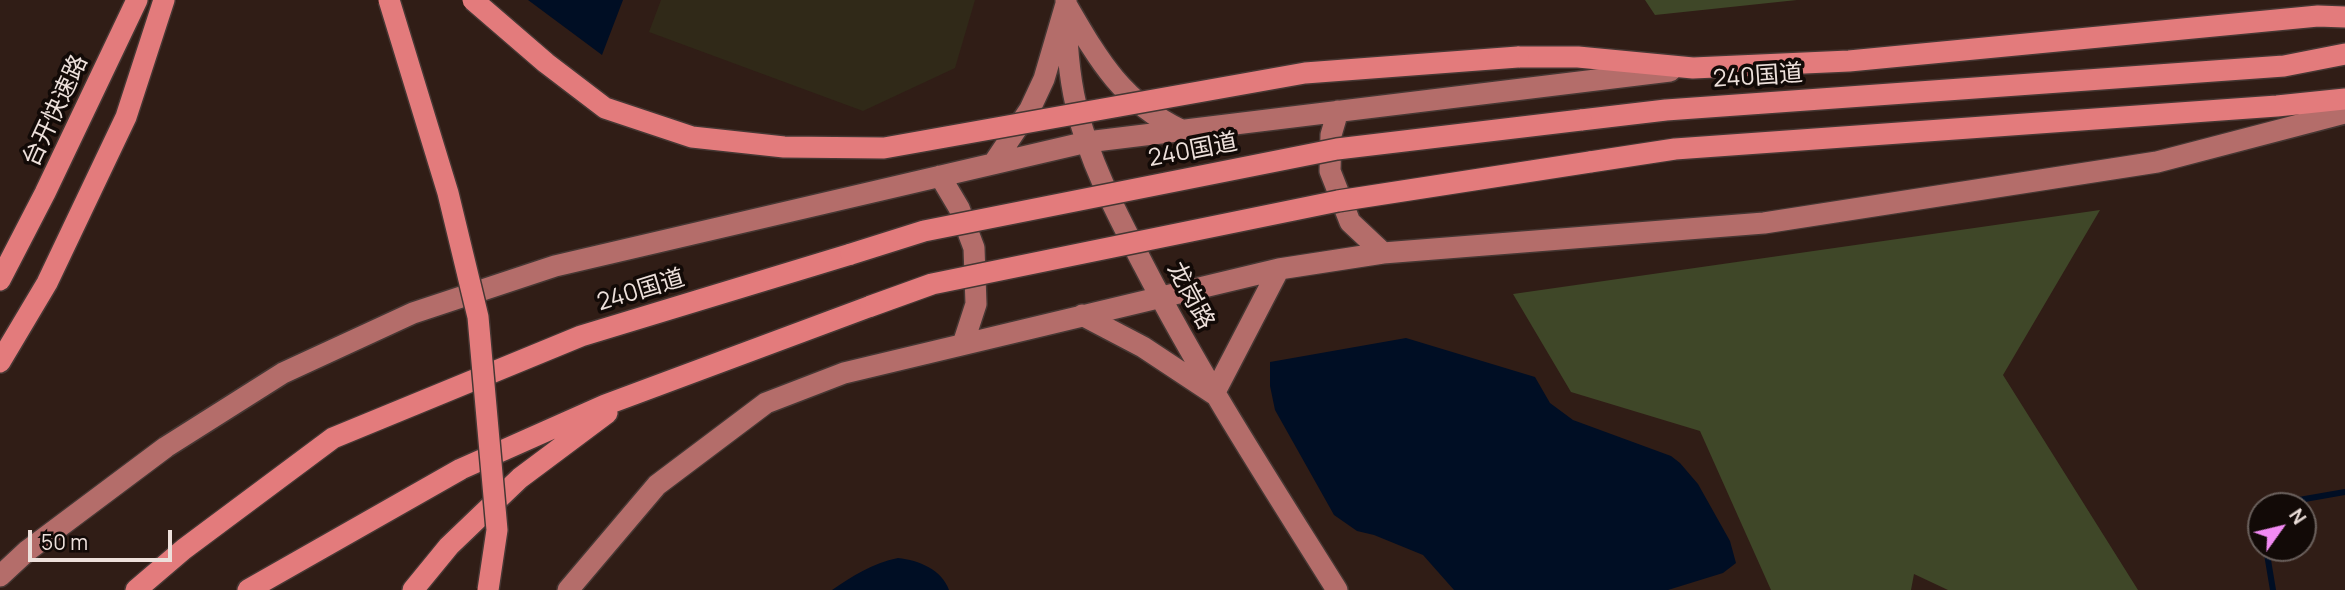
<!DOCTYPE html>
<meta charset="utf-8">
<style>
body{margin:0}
#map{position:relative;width:2345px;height:590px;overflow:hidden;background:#301d16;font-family:Manrope,sans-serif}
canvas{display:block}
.north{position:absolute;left:2247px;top:492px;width:70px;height:70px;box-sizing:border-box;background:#120a07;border:2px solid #6a605c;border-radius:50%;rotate:56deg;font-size:19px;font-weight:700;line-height:28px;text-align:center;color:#ede0db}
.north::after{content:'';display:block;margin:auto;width:24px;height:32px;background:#f28af3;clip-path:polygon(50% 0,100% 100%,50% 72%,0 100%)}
.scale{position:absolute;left:28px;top:530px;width:144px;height:32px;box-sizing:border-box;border:4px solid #ede0db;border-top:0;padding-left:9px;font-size:21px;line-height:24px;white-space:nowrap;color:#ede0db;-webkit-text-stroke:5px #120a07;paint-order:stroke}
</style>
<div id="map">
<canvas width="2345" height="590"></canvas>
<div class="north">N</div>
<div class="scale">50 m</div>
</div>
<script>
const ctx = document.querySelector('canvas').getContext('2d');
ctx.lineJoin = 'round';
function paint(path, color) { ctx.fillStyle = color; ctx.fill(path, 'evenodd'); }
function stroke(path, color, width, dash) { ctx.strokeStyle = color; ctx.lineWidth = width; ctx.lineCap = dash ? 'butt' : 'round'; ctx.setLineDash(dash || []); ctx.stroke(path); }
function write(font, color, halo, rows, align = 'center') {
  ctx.font = font + ' Manrope,"Noto Sans SC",sans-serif'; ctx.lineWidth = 7; ctx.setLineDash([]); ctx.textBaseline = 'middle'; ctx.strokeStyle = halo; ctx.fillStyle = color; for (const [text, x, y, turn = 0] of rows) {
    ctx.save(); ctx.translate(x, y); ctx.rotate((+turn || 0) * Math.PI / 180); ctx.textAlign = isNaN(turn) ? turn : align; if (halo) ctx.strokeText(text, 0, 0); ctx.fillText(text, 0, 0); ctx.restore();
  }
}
paint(new Path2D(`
 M661,0H975L955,68L863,111L649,32Z`), '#302918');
paint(new Path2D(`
 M1645,0H1797L1655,15Z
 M2100,210L2003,375L2138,590H1948L1914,574L1911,590H1771L1700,431L1571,392L1513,294Z`), '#3f4728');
paint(new Path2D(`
 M528,0H623L602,55Z
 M1406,338L1535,377L1550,403L1573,420L1671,456L1680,463L1698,484L1730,541L1736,563L1723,573L1668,590H1454L1423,555L1374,535L1357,531L1334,515L1275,410L1270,386V362Z
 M898,558C919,560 942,570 949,590H832C853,576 872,563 898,558Z`), '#000e24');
stroke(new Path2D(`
 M2288,506L2299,500L2345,492
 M2266,548L2273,590`), '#000e24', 6);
const major = new Path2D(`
 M1066,0C1066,35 1068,71 1076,105C1089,162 1118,216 1144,266C1202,378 1270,483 1337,590
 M1338,111L1331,135L1330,171L1350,222L1383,253
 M993,164L1030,109L1044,79L1066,4C1098,59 1121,101 1181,130
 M940,176L959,208L974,248L976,304L963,344
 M1082,315L1143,347L1214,394L1279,269
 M0,576L27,551L166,447L283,373L413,313L555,266L1087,142L1670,71
 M568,590L657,485L766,403L844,373L1279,269L1383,253L1764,223L2157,162L2345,113`);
const highway = new Path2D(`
 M1518,57H1578L1693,68L1849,61L2318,16L2345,17
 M1581,120L1666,110L2284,66L2345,54
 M1590,162L1675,149L2277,106L2345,99
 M0,280L45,193L137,0
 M0,362L47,283L126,117L164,0
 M136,590L184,549L333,438L581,336L851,254
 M248,590L461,469L605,405L871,306
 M413,590L449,546L520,478L607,413`);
stroke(major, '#463733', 24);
stroke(highway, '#463733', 24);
stroke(major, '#b46d6a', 21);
stroke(highway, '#e37b7c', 21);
const highwayBridge = new Path2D(`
 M389,0L448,193L478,317L497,530L488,590
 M473,0L546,63L605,108L692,137L784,147L884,148L1305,73L1518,57
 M851,254L924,231L1337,149L1581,120
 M871,306L932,284L1338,201L1590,162`);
stroke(highwayBridge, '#463733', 24, []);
stroke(highwayBridge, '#e37b7c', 21);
write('24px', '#ede0db', '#120a07', [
 ["240国道",1758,77,-4],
 ["台开快速路",56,111,-65],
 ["240国道",1193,151,-11],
 ["240国道",641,291,-17],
 ["龙岗路",1190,296,62]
]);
</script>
